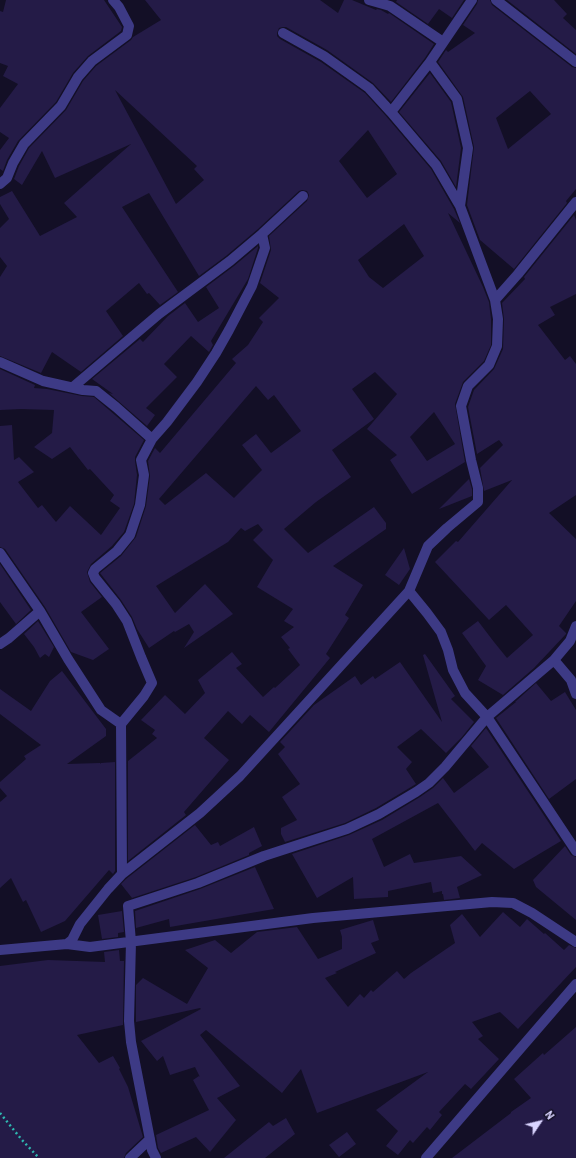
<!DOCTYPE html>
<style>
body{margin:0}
#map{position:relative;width:576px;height:1158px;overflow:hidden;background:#130f26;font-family:Barlow,sans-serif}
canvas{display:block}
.north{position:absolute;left:520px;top:1102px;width:40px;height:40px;-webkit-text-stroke:3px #130f26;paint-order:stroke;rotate:55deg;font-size:11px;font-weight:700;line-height:16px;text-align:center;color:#d9d4ff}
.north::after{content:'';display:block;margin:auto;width:14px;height:18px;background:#d9d4ff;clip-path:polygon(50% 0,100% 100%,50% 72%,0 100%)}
</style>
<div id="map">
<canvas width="576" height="1158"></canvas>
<div class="north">N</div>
</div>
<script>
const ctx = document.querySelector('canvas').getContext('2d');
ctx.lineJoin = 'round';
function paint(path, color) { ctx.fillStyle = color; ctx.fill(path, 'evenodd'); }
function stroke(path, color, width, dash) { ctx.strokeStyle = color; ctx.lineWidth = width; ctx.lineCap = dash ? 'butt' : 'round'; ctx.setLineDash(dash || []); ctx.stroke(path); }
paint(new Path2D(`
 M6,0H104L122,27L121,31L88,56L73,73L56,102L18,141L7,160L3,171L0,169V150L9,138L0,132V108L18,84L3,76L8,66L0,63V11L3,12Z
 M145,0H320L338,13L344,0H352L376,10L377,9L381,10L388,14L389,13L434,44L425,58L391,102L373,83L327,50L286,27H283L279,28L277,33V36L280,39L321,62L365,93L386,116L431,169L454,209L460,223L448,213L483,287L489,302L491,319V345L484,361L463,382L455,404L465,462L412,494L390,460L397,455L367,429L397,394L375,372L352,389L374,419L332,450L351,477L316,502L284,529L308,553L374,507L386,523V529L333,566L363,585L345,615L349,618L326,654L330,658L269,732L250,715L242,724L228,711L204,738L229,760L184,812L186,815L128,861V761L157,738L152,734L155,730L141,720L165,695L185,714L205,693L198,680L232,652L242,664L236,668L263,697L274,687L275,688L300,665L288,649L290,648L281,637L294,627L284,621L293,609L257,587L273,560L253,540L263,530L258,524L245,531L241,528L228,542L156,586L175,613L205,584L233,614L184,648L194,632L189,624L175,632L174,631L149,648L137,629L132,617L121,600L100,573L121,556L136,537L146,506L150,476L148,461L155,448L160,453L236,363L232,359L248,345L263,322L259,318L279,298L260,283L271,250L269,236L307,201L309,195L307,191L302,190L299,191L258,229L226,256L199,276L149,193L122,207L178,292L160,305L149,293L147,294L139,283L106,311L123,336L81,372L52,352L41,373L0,356V277L7,266L0,257V228L9,219L0,204V197L12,191L40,236L77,217L64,203L131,144L55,178L42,151L22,185L14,179L19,166L29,148L66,110L83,81L96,66L131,40L133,37L161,20ZM115,90L197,166L194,169L204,180L176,204ZM368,130L397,174L367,198L339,161ZM404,224L424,256L383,288L369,277L358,260ZM256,386L268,400L274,395L301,431L271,453L256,434L242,445L262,470L234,498L206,473L165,505L159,499ZM434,412L455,444L427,461L410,437Z
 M397,0H464L452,18L439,9L428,24L396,2Z
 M478,0H490L492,5L572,67L576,68V189L566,201L567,203L514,269L480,240L467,205L474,147L463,97L438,62L446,50L448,52L475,33L463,25L477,4ZM530,91L551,114L508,149L496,118Z
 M507,0H554L567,14L563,18L576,30V54Z
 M430,73L451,102L461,148L456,187L441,161L399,112Z
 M574,215L576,220V294L550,307L555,315L538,325L565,360L570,356L576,364V495L549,513L576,539V601L559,626L566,633V634L534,668L503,695L478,680L486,666L462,633L478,621L494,642L507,658L533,635L506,605L489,620L435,562L456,541L458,542L512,480L484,491L480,468L503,445L499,440L477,454L468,407L474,390L494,369L503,349L504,319L502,303L525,279L524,277Z
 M258,246V248L248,279L211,341L213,345L209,352L191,336L164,364L177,377L146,408L155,415L147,426L109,393L113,394L92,379L140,339L143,342L168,316L185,303L198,322L219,308L206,287L234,266Z
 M0,369L35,385L34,388L47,389L82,396L94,397L144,440L135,457V461L137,475L134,504L124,532L112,546L91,564L87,572L90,582L102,597L81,612L109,649L93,660L71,652L45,607L5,549L0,547V426L12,425L14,460L19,457L34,472L18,482L38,508L42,505L56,522L70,506L101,535L120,508L110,501L114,495L90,469L88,470L70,447L52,459L34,447L52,433L54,410L21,409L0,410Z
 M469,479L472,489V496L439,509Z
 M404,548L410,569L399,585L385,575Z
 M0,564L31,610L16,624L0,602Z
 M38,621L54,647L49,657L45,654L40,658L34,647L24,634Z
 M425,654L455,696L451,699L474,722L462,737L446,753L421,729L397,747L412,762L406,769L416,784L376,808L345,823L285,842L281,834V828L297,820L282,797L300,784L278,754L285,747L280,742L314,705L355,676L361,685L373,676L375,679L400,662L442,722L423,655Z
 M62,671L106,729V736L67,764L100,763V764L101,763L115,762V871L113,874L109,870L65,921L41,932L26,900L23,902L11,878L0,888V802L7,796L0,788V782L26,759L24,756L41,745L0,714V689L31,711L50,681Z
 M536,683L551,701L565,692L576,710V779L549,799L496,718L516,702H515Z
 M486,728L561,841L514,869L482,843L475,851L438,803L372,839L384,867L410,854L414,863L461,856L482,875L457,887L460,898L444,900L443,894H442V891L433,893L431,882L388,891V897L354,899L353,877L317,898L292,854L349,835L382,820L420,797L433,788L443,778L454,793L489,767L471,746Z
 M195,825L211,845L218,842L220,846L254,827L262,846L249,853V855L196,877L132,898L121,884L126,879Z
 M565,846L571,855L576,857V920L536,887L533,880Z
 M255,867L274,909L170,927L169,919L136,928L135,911L200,889Z
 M122,911L124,932L118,933V937L102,939L98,915Z
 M503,912L520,927L527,919L544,934L545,933L564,950L569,945L576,948V967L518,1029L500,1012L472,1022L483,1036L478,1039L499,1059L471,1089L465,1084L439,1112L442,1115L430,1130L427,1127L413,1143L410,1140L398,1155L386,1146L398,1131L376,1110L428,1072L317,1113L301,1069L282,1093L206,1030L200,1035L240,1086L217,1098L236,1120L210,1152L196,1137L161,1153L158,1148L156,1135L209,1110L193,1080L199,1076L200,1077L195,1067L170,1075L163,1056L157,1061L141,1041L201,1009L200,1008L136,1022V985L143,978L187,1004L208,968L185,950L215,940L231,953L257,932L297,927L318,959L342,949V937L340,930L373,920L379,940L371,943L376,953L335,972L337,973L325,978L348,1007L360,994L364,998L371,990L373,992L397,971L404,979L411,973L455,943L450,925L462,914L480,937Z
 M119,950L120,961H124L123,1025L77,1035L99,1063L113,1056L120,1068L119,1069L128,1087L143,1137L126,1153L124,1158H0V966L48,960L105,962L104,952Z
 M576,1027V1158H452L511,1113V1112L531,1098L514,1079L543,1053L544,1055Z
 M286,1118L295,1134L265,1158H224L269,1122L273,1126Z
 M347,1132L356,1144L339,1157L329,1145Z`), '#241b47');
stroke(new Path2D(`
 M0,1113L22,1140L39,1158`), '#2fb8b0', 2.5, [2, 3]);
stroke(new Path2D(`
 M369,0L390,6L443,42
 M472,0L430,62L457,99L468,148L460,206L495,300
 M496,0L576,62
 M283,33L324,56L369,88L391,112L436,165L460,206
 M391,112L430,62
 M0,184L7,178L13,163L24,144L61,106L78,77L92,61L127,35L129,26L119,7L113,0
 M0,362L43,381L83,390L96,391L116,407L152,439
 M73,387L159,314L230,261L262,234L303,196
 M0,553L40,611L68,659L101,710L121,724L122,874
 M409,591L427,613L441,632L448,650L453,670L465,693L487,717L576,851
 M0,644L9,638L40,611
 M554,660L571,680L576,694
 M121,724L144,696L152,683L141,657L127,621L116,604L95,578L93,573L95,569L117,551L130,535L140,505L144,475L141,460L152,439L167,422L197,382L216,353L229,330L252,286L265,248L262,234
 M67,944L72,940L80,924L108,889L122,874L200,813L240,776L409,591L428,546L447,528L478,502V488L471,460L461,406L468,386L489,365L497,346L498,319L495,300L518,274L576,202
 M0,950L67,944L90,947L313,918L492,902L513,903L532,913L576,942
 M130,1158L150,1139
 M156,1158L152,1150L131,1042L129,1021L131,942L128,906L198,883L264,856L347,829L379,814L416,792L429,783L445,767L487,717L554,660L570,641L576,626
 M426,1158L576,984`), '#3d3a85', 10);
</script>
